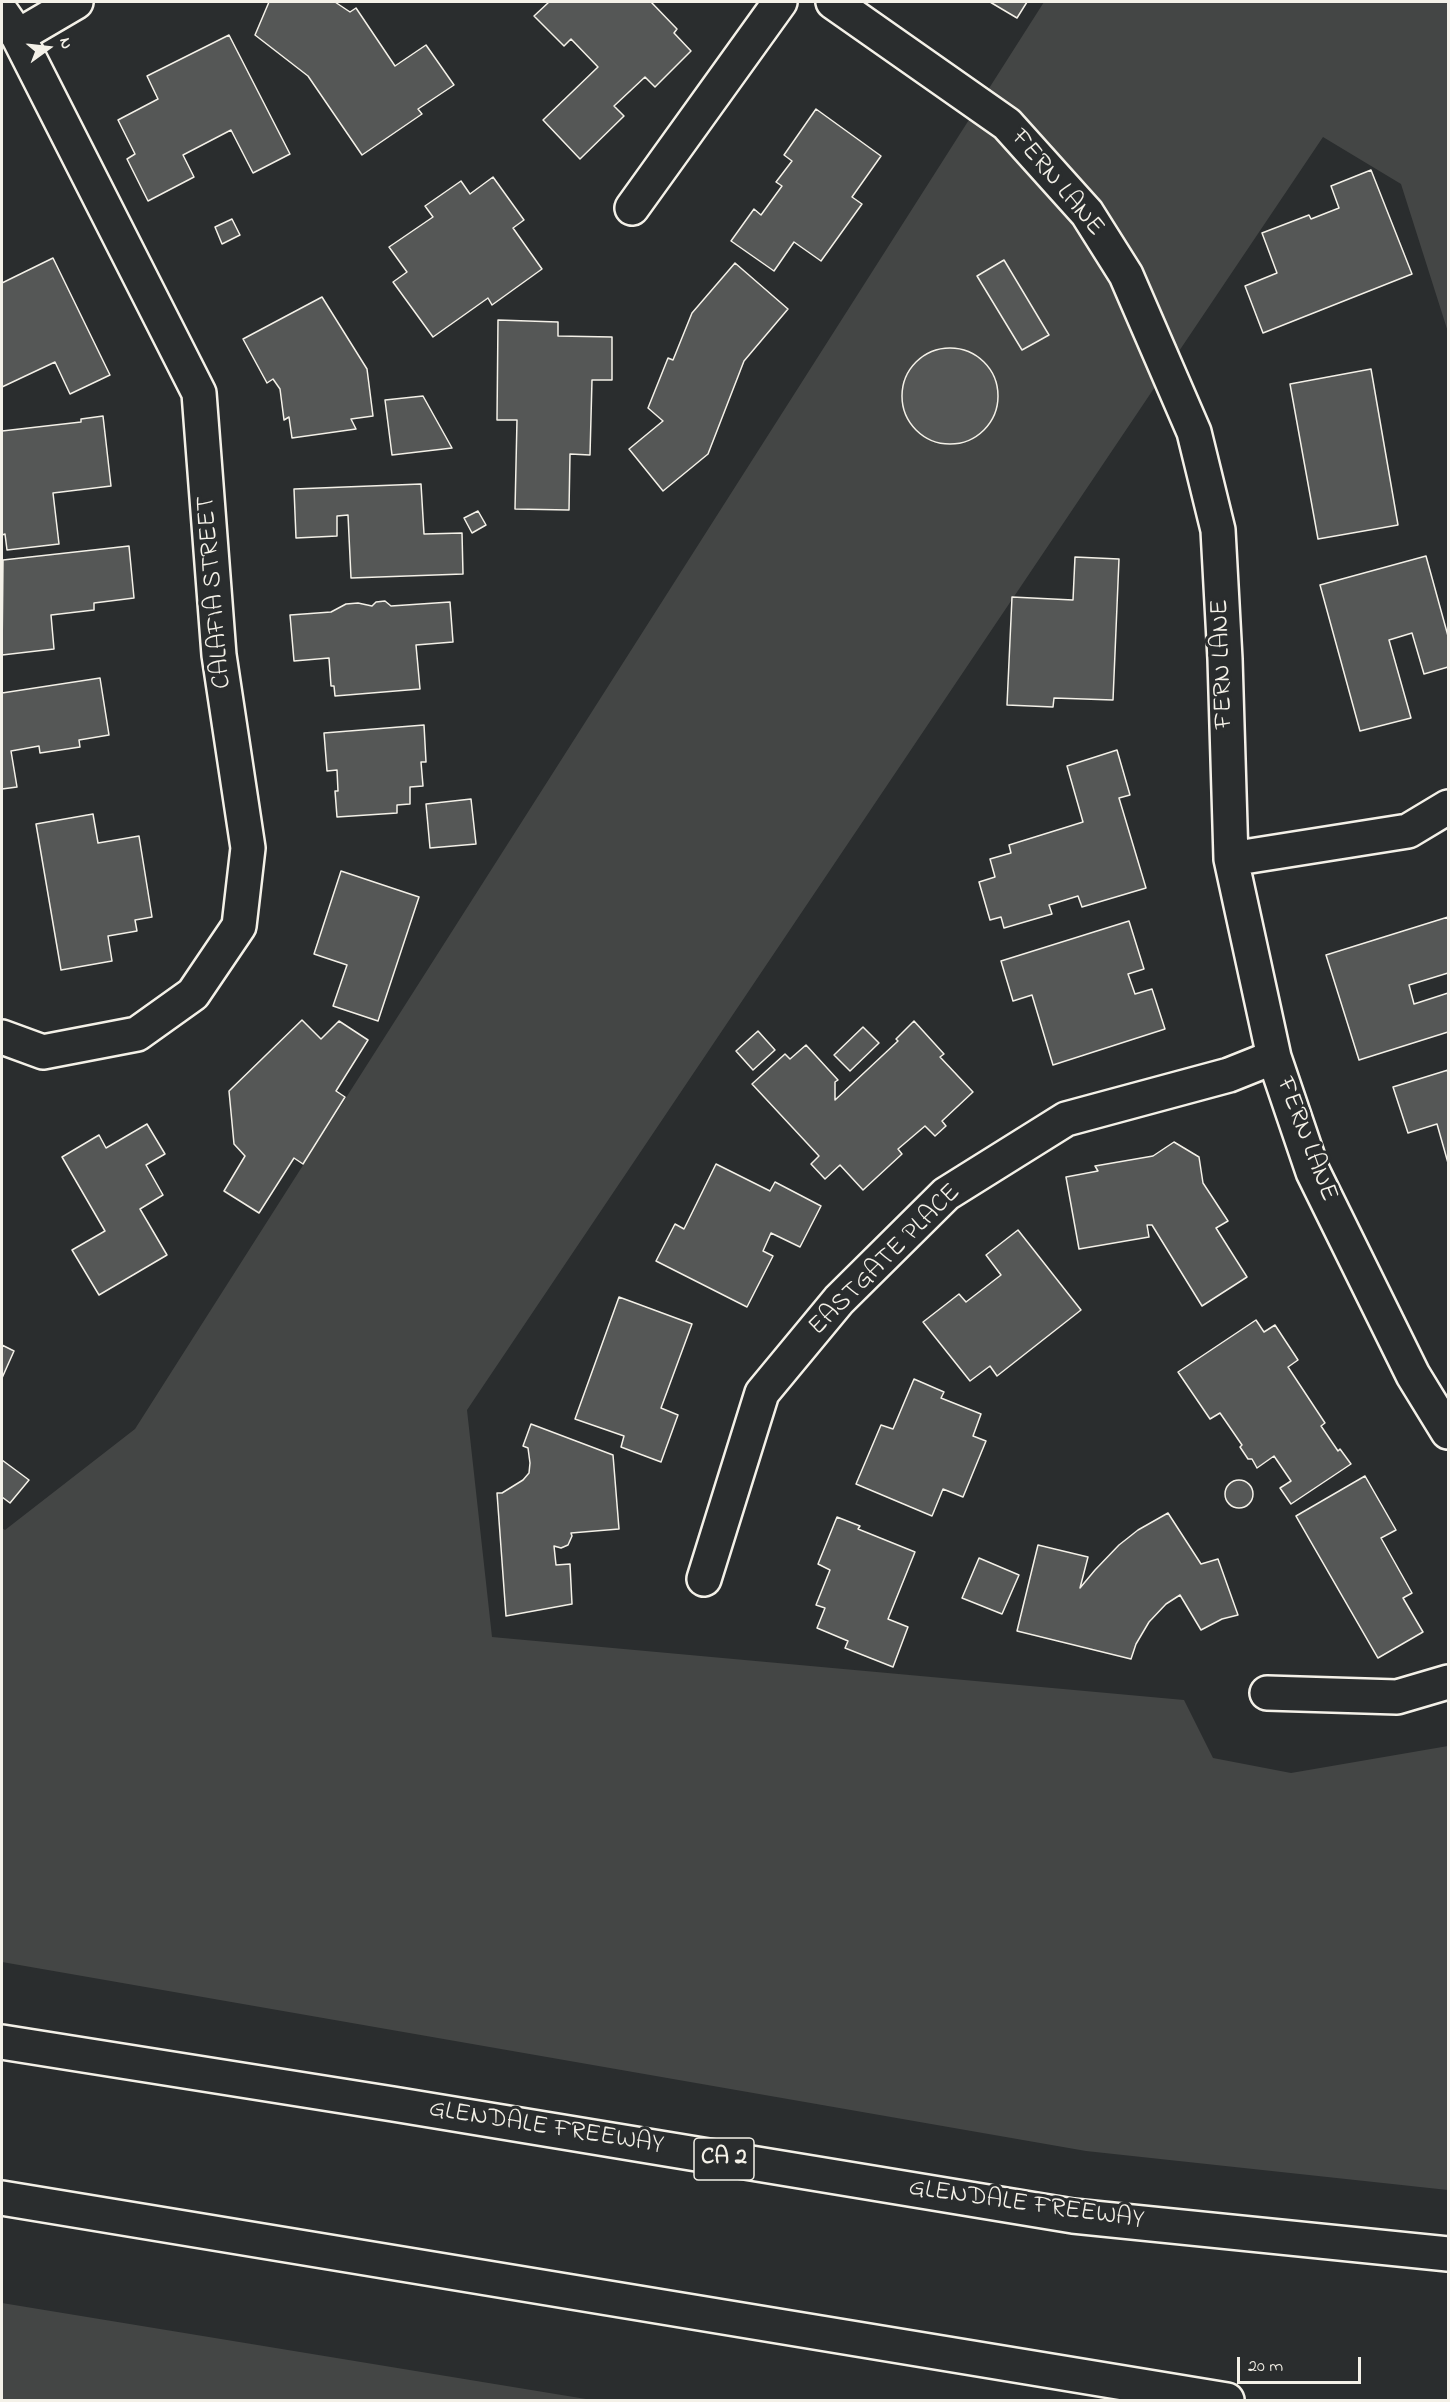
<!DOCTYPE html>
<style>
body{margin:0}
#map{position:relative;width:1450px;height:2402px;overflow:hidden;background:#2a2d2e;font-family:"Indie Flower",sans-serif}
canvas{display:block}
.frame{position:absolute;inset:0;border:3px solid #f4f1e8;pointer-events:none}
.north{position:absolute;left:18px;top:18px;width:60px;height:60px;-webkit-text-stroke:4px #2a2d2e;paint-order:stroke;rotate:75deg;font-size:16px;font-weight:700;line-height:24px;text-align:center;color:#f4f1e8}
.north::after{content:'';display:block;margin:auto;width:21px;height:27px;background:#f4f1e8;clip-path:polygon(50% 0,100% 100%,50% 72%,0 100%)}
.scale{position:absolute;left:1237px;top:2357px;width:124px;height:27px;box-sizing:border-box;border:3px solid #f4f1e8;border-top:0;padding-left:8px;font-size:18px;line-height:21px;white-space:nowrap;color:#f4f1e8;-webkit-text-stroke:4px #2a2d2e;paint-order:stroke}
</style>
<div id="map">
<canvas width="1450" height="2402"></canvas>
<div class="frame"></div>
<div class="north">N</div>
<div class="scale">20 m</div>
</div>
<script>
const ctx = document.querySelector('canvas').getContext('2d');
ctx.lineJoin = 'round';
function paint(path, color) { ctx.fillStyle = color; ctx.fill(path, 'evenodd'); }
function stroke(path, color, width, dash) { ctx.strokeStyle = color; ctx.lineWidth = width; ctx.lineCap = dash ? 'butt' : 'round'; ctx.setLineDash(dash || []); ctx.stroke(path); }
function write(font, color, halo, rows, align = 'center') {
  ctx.font = font + ' "Indie Flower",sans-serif'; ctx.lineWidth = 6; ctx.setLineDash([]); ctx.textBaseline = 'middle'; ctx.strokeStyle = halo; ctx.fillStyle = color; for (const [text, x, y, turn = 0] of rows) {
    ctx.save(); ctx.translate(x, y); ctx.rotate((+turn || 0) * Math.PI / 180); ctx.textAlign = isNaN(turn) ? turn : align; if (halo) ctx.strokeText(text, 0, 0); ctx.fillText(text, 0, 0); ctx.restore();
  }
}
paint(new Path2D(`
 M1044,2H1448V332L1401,184L1323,137L467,1410L492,1637L1184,1700L1213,1758L1291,1773L1448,1746V2190L1086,2151L2,1962V1528L5,1530L135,1429Z
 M2,2303L592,2400H2Z`), '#444645');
const building = new Path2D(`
 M269,2H335L350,12L356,8L395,66L426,45L454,85L418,109L422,114L362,155L308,76L255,35Z
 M549,2H651L677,29L674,33L691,51L655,87L645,77L614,106L624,116L580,159L543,120L598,67L571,39L564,46L534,16Z
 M990,2H1027L1017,18Z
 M229,35L290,154L253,173L231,130L183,155L194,177L148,201L127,159L135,154L118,120L158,99L147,76Z
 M816,109L881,156L852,197L862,204L821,261L794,242L774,271L731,241L754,209L761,215L782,186L776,182L792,161L784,155Z
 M1371,170L1412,274L1263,333L1245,286L1277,273L1262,233L1309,215L1311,219L1339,208L1331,186Z
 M493,177L524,220L513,228L542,269L492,305L488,298L433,337L393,282L407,272L389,247L433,217L425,206L461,181L470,194Z
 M232,219L240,235L222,244L215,227Z
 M53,258L110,375L70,394L55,362L2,387V283Z
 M1004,260L1049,335L1022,350L977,276Z
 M735,263L788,309L744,361L708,454L663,491L629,449L663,421L648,408L668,358L673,360L692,313Z
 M322,297L367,369L373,416L351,419L356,429L292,438L289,417L284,420L280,389L273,379L267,383L243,339Z
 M498,320L558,322V336L612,337V380H592L590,455L570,454L569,510L515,509L517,420H497Z
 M902 396a48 48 0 1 1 96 0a48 48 0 1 1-96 0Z
 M1371,369L1398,525L1318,539L1290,384Z
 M423,396L452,448L392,455L385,400Z
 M103,416L111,486L53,493L59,544L7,550L5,534L2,535V431L81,422V419Z
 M421,484L424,534L462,533L463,574L351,578L348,515L337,516V536L296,538L294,489Z
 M478,511L486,525L472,533L464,518Z
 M129,546L134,598L94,603V610L51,615L54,649L2,655L3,560Z
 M1426,556L1448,636V667L1424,674L1412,633L1389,640L1411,718L1360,731L1320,585Z
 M1075,557L1119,559L1113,700L1054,698L1053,707L1007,705L1012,597L1073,600Z
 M385,601L391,606L450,602L453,642L416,645L420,689L335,696L334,686H331L329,658L294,661L290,615L331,612L346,604L358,603L372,606L376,602Z
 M100,678L109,735L79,740L80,747L40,753L39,746L11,751L17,787L2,789V693Z
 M424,725L426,762H421L423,786L410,787V804L397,805V813L337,817L335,791H338L337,770L327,771L324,733Z
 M1117,750L1130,795L1119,798L1146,888L1082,907L1078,896L1049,905L1052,914L1004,928L1001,917L990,920L979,882L995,877L990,859L1011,853L1009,845L1083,822L1067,766Z
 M471,799L476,844L430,848L426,804Z
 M93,814L98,843L139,836L152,917L135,920L137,931L108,936L112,961L61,970L36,824Z
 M341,871L419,897L378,1021L333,1006L347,965L314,954Z
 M1448,917V973L1409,985L1414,1004L1448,993V1032L1359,1060L1326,955Z
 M1129,921L1144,969L1128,974L1135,994L1152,989L1165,1029L1053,1065L1032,995L1013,1001L1001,961Z
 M302,1020L321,1039L339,1021L368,1040L336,1091L345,1097L303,1164L294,1158L259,1213L224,1191L245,1156L234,1144L229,1091Z
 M914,1021L944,1054L940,1057L973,1092L942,1121L946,1126L935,1136L925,1126L898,1149L902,1154L863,1190L840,1165L825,1179L811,1164L819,1156L752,1084L785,1054L790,1059L806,1045L838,1080L835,1082V1100L898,1041L896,1039Z
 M863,1027L879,1043L850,1071L834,1055Z
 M758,1031L775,1050L753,1070L736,1051Z
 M1448,1070V1163L1437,1124L1408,1133L1393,1087Z
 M147,1124L165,1154L146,1165L163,1195L140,1209L167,1255L99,1295L72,1250L105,1231L62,1157L99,1135L106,1148Z
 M1174,1142L1199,1157L1203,1183L1228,1221L1216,1228L1247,1277L1202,1306L1152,1225H1147L1149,1237L1079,1249L1066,1177L1098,1171L1095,1166L1153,1156Z
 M716,1164L770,1191L775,1182L821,1206L800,1247L771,1233L763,1251L773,1256L747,1307L656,1261L675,1224L684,1229Z
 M1018,1230L1081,1310L997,1376L990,1366L970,1381L923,1322L959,1294L966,1302L1001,1275L986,1255Z
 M619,1297L692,1324L661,1408L678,1415L661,1462L621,1447L624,1436L575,1419Z
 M1256,1320L1264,1332L1275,1325L1298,1360L1288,1367L1325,1423L1321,1426L1338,1451L1340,1449L1351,1464L1291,1504L1280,1488L1291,1481L1274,1456L1257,1468L1252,1459H1248L1240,1447L1242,1445L1220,1413L1210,1419L1178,1372Z
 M2,1345L14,1351L2,1378Z
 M914,1379L944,1392L941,1398L981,1414L973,1436L986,1441L963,1497L943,1489L932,1516L856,1484L881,1425L893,1429Z
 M531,1424L613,1455L619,1529L571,1533L572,1536L568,1545L561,1548L554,1546L556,1565L570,1564L572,1604L506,1616L497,1493H502L523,1480L529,1473L530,1463L528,1448L523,1446Z
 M2,1460L29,1480L10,1503L2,1497Z
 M1365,1476L1396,1530L1381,1538L1412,1593L1403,1598L1423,1632L1378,1658L1296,1516Z
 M1225 1494a14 14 0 1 1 28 0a14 14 0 1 1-28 0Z
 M1168,1513L1201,1564L1218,1559L1238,1615L1222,1619L1201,1630L1180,1595L1166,1604L1149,1622L1136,1644L1131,1659L1017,1631L1038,1545L1088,1557L1080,1588L1095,1570L1119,1545L1138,1530Z
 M837,1517L860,1526L858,1529L915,1552L888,1619L908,1627L893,1667L845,1648L848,1641L817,1628L825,1608L816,1605L830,1570L818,1564Z
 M979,1558L1019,1575L1002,1614L962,1598Z`);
paint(building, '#555756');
stroke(building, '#f4f1e8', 1.5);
const minor = new Path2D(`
 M833,2L1007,124L1087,213L1126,275L1194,432L1218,530L1225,659L1231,859L1274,1057L1313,1172L1413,1375L1448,1432
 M2,13L18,36L199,393L219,655L248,848L239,926L193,994L137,1034L43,1052L2,1037
 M18,36L76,2
 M632,208L780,2
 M1231,859L1408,831L1448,807
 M704,1579L762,1393L839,1300L946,1194L1066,1119L1229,1075L1274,1057
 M1267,1693L1397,1697L1448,1682`);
const highway = new Path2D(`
 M2,2042L393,2104L1073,2216L1448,2254
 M2,2198L1227,2400`);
stroke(minor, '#f4f1e8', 38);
stroke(highway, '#f4f1e8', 38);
stroke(minor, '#2a2d2e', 33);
stroke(highway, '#2a2d2e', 33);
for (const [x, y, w] of [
 [724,2159,60]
]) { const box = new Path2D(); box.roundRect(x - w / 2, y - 21, w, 42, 4.5); ctx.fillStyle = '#2a2d2e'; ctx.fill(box); stroke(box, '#f4f1e8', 1.5); }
write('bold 24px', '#f4f1e8', null, [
 ["CA 2",724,2159]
]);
write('26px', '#f4f1e8', '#2a2d2e', [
 ["FERN LANE",1056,184,50],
 ["CALAFIA STREET",216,592,-95],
 ["FERN LANE",1224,664,-92],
 ["FERN LANE",1305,1140,69],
 ["EASTGATE PLACE",886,1261,-45],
 ["GLENDALE FREEWAY",546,2129,9],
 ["GLENDALE FREEWAY",1026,2206,8]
]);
</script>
